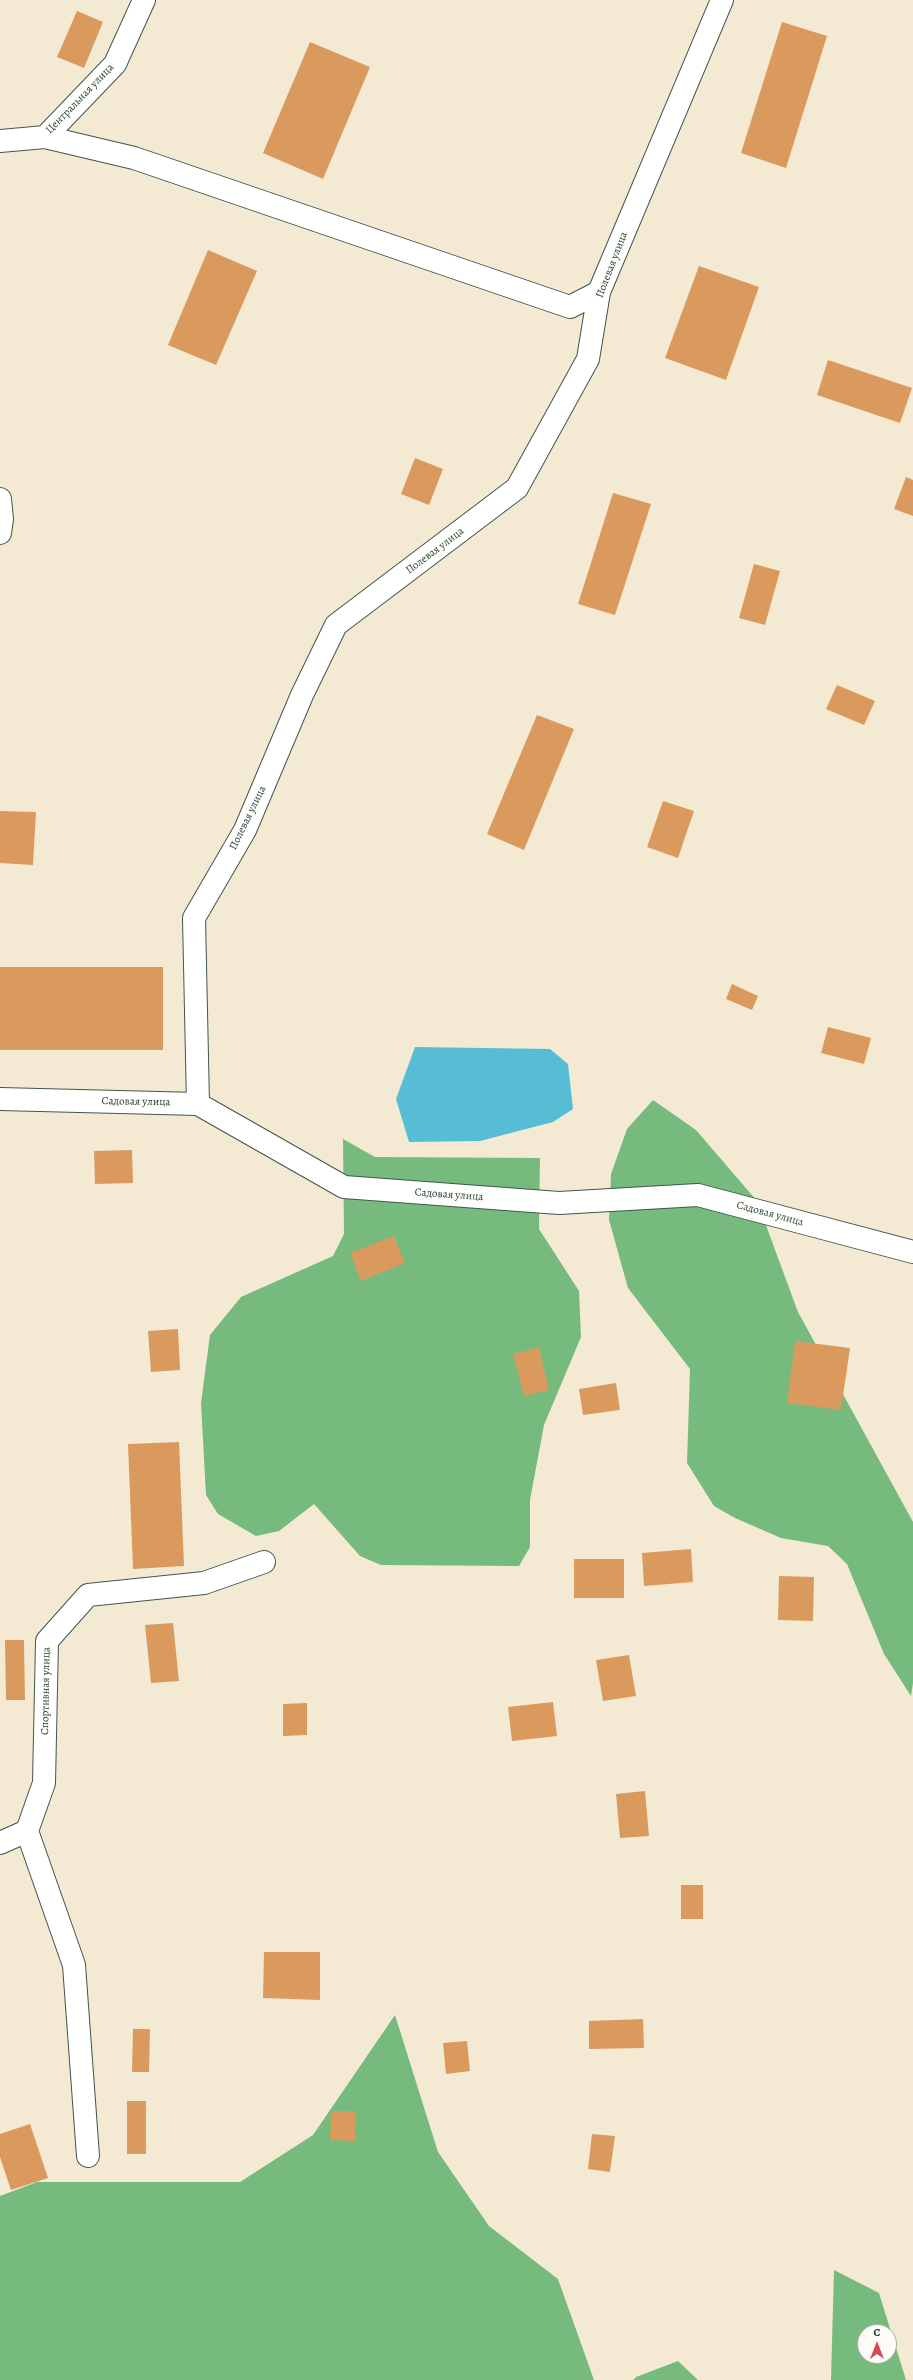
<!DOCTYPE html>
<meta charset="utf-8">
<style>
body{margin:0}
#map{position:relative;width:913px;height:2380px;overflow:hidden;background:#f4ead4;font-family:Alegreya,serif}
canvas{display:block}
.north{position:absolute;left:857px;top:2324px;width:40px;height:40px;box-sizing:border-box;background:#fdfcf7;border:1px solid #a4b0a9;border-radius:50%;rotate:0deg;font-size:11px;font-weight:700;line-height:16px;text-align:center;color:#1f3d34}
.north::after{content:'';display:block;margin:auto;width:14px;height:18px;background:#d1495b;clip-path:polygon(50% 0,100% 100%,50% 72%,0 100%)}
</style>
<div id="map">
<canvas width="913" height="2380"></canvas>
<div class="north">С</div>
</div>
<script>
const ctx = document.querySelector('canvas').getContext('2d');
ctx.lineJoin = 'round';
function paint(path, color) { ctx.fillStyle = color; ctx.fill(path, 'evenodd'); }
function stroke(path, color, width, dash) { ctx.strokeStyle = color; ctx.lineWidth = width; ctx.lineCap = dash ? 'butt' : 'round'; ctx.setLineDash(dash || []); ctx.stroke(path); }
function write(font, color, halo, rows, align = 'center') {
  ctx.font = font + ' Alegreya,serif'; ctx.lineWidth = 3.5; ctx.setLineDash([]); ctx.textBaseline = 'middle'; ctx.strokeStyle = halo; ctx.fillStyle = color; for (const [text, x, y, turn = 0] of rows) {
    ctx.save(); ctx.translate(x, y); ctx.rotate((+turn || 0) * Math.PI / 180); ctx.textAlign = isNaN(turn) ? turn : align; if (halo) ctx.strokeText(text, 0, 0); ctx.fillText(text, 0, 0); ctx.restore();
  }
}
paint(new Path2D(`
 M653,1100L696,1130L757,1201L798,1312L913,1522V1683L911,1696L884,1654L847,1564L828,1546L781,1538L735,1518L714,1506L687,1463L690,1369L628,1288L609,1220L611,1174L627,1129Z
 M343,1139L375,1157L540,1158L539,1229L579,1291L581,1337L544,1425L530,1500V1547L519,1566L381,1565L360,1556L314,1504L279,1531L256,1536L218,1514L206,1495L201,1403L210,1335L241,1297L333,1256L344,1234Z
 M395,2015L438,2152L489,2226L558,2279L594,2380H0V2196L37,2182H240L313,2135Z
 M834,2270L879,2293L906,2380H831ZM865,2332H889V2356H865Z
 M678,2361L698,2380H633L636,2377Z`), '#76ba7d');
paint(new Path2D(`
 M415,1047L550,1049L568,1064L573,1109L553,1122L480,1141L409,1142L396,1099Z`), '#56bdd4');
paint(new Path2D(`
 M77,11L103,22L84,68L57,57Z
 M782,22L827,36L786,168L741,153Z
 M310,42L370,67L323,179L263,153Z
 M208,250L257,271L216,365L168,345Z
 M699,266L759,287L726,380L665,358Z
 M828,360L912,388L900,423L817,395Z
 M415,458L443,469L429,505L401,494Z
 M906,477L913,480V516L894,509Z
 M613,493L651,504L615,615L578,604Z
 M754,564L780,571L765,625L739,618Z
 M837,685L875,701L864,725L826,709Z
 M537,715L574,729L524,850L487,834Z
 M663,801L694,811L678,858L647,847Z
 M0,811L36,812L33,865L0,863Z
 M0,967H163V1050H0Z
 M732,984L758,996L752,1010L726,999Z
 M828,1027L871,1038L864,1064L821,1053Z
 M132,1150L133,1183L95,1184L94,1151Z
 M394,1236L405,1263L361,1281L350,1253Z
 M178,1329L180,1370L151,1372L148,1331Z
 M795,1341L850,1348L841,1410L787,1403Z
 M539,1347L549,1390L524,1396L513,1354Z
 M616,1383L620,1410L583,1415L579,1389Z
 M179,1442L184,1566L133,1569L128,1444Z
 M691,1549L693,1582L644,1586L642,1553Z
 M574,1559H624V1598H574Z
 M779,1576L814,1577L813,1621L778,1620Z
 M173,1623L179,1681L151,1683L145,1625Z
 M5,1640H24L25,1700H6Z
 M629,1655L636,1696L603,1701L596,1660Z
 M553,1702L557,1736L512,1741L508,1707Z
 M307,1703V1735L283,1736V1704Z
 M645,1791L649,1836L620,1838L616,1794Z
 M681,1885H703V1919H681Z
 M264,1952H320V2000L263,1998Z
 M643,2019L644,2048L589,2049V2021Z
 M133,2029H150L149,2072H132Z
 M467,2041L470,2071L446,2074L443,2043Z
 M127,2101H146V2154H127Z
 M331,2111H356L355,2141L330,2140Z
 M30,2124L48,2178L11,2190L0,2157V2134Z
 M592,2134L615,2136L610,2172L588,2169Z`), '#da9a5e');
const street = new Path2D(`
 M45,137L134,158L570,307L599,292
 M0,141L45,137L115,64L144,0
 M0,499L2,519L0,533
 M0,1099L198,1104L344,1187L559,1203L698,1195L913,1252
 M198,1104L194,918L245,830L302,695L336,625L517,488L588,359L599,292L722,0
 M27,1831L74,1965L88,2156
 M0,1843L27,1831L44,1783L47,1641L88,1595L204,1583L264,1562`);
stroke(street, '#3f574c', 24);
stroke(street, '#fff', 22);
write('11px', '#1f3d34', '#fdfcf7', [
 ["Центральная улица",80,99,-46],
 ["Полевая улица",612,265,-69],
 ["Полевая улица",435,551,-37],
 ["Полевая улица",248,818,-64],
 ["Садовая улица",136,1102,1],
 ["Садовая улица",449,1195,4],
 ["Садовая улица",770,1214,15],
 ["Спортивная улица",46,1691,-89]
]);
</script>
